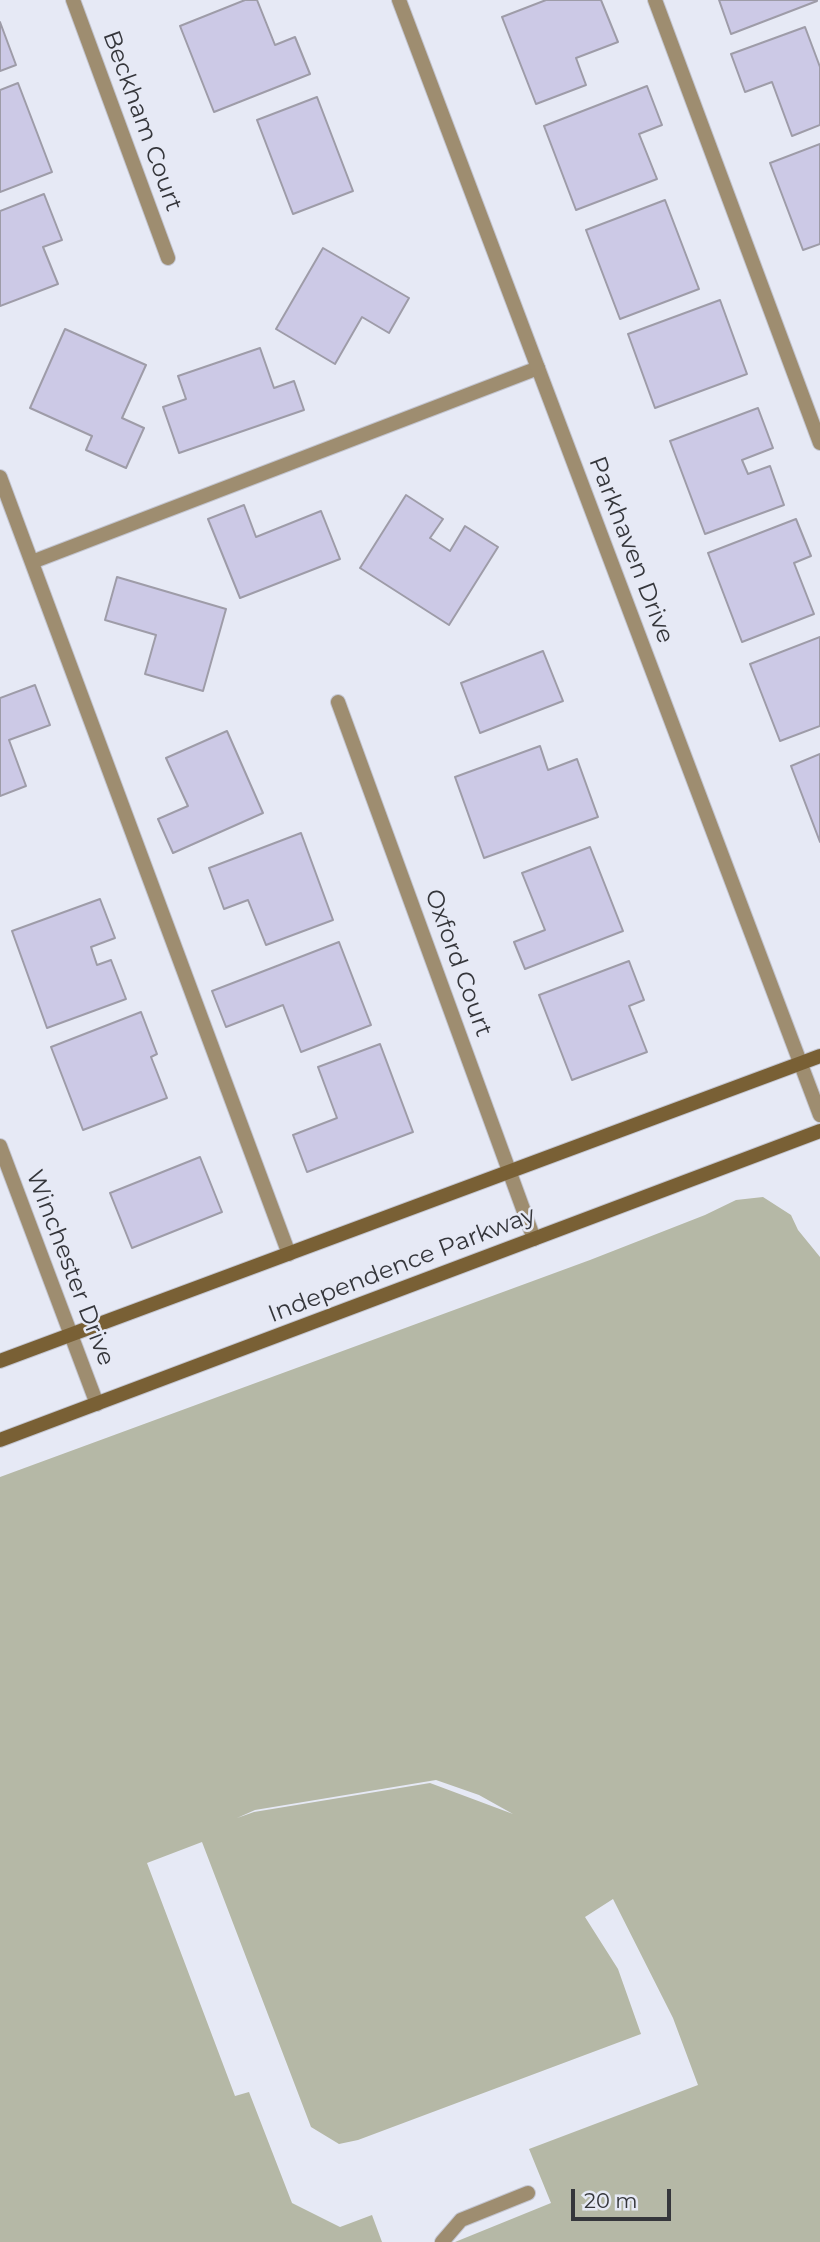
<!DOCTYPE html>
<style>
body{margin:0}
#map{position:relative;width:820px;height:2242px;overflow:hidden;background:#e6e9f5;font-family:Montserrat,sans-serif}
canvas{display:block}
.scale{position:absolute;left:571px;top:2189px;width:100px;height:32px;box-sizing:border-box;border:4px solid #35363b;border-top:0;padding-left:9px;font-size:21px;line-height:24px;white-space:nowrap;color:#35363b;-webkit-text-stroke:5px #e6e9f5;paint-order:stroke}
</style>
<div id="map">
<canvas width="820" height="2242"></canvas>
<div class="scale">20 m</div>
</div>
<script>
const ctx = document.querySelector('canvas').getContext('2d');
ctx.lineJoin = 'round';
function paint(path, color) { ctx.fillStyle = color; ctx.fill(path, 'evenodd'); }
function stroke(path, color, width, dash) { ctx.strokeStyle = color; ctx.lineWidth = width; ctx.lineCap = dash ? 'butt' : 'round'; ctx.setLineDash(dash || []); ctx.stroke(path); }
function write(font, color, halo, rows, align = 'center') {
  ctx.font = font + ' Montserrat,sans-serif'; ctx.lineWidth = 5; ctx.setLineDash([]); ctx.textBaseline = 'middle'; ctx.strokeStyle = halo; ctx.fillStyle = color; for (const [text, x, y, turn = 0] of rows) {
    ctx.save(); ctx.translate(x, y); ctx.rotate((+turn || 0) * Math.PI / 180); ctx.textAlign = isNaN(turn) ? turn : align; if (halo) ctx.strokeText(text, 0, 0); ctx.fillText(text, 0, 0); ctx.restore();
  }
}
paint(new Path2D(`
 M763,1197L791,1215L798,1230L820,1257V2242H455L551,2203L529,2149L698,2085L673,2018L613,1899L585,1917L618,1969L641,2034L358,2140L339,2144L311,2127L202,1842L147,1863L235,2096L249,2092L292,2203L340,2227L372,2215L382,2242H0V1477L590,1260L705,1215L736,1200ZM436,1780L479,1795L513,1814L430,1783L254,1812L237,1818L255,1810Z`), '#b5b8a6');
const building = new Path2D(`
 M245,0H257L275,45L295,37L310,74L214,112L180,26Z
 M546,0H601L618,42L576,58L586,85L536,104L502,17Z
 M719,0H817V1L731,34Z
 M0,22L16,65L0,71Z
 M805,27L820,67V125L792,136L772,82L745,92L731,54Z
 M18,83L52,172L0,192V90Z
 M647,86L662,125L639,134L657,179L576,210L544,126Z
 M317,97L353,191L293,214L257,120Z
 M820,144V244L803,250L770,163Z
 M44,194L62,240L43,247L58,284L0,306V211Z
 M665,200L699,289L620,319L586,230Z
 M323,248L409,298L389,333L362,317L335,364L276,329Z
 M720,300L747,374L655,408L628,334Z
 M65,329L146,365L122,418L144,428L126,468L86,450L92,436L30,408Z
 M260,348L274,388L294,381L304,410L179,453L163,407L186,399L178,376Z
 M758,408L773,448L742,460L748,474L770,466L784,505L705,534L670,441Z
 M406,495L443,519L430,538L450,551L465,526L498,547L449,625L360,568Z
 M244,505L256,537L321,511L340,559L240,598L208,519Z
 M796,519L811,556L794,563L814,614L742,642L708,553Z
 M117,577L226,609L203,691L145,674L156,635L105,620Z
 M820,637V726L780,741L750,664Z
 M543,651L563,701L480,733L461,683Z
 M35,685L50,725L9,740L26,786L0,796V698Z
 M227,731L263,813L173,853L158,819L188,806L166,758Z
 M540,746L548,770L577,759L598,817L484,858L455,777Z
 M820,754V842L791,766Z
 M301,833L333,920L266,945L248,900L224,909L209,868Z
 M590,847L623,931L525,969L514,942L545,930L522,873Z
 M100,899L115,938L91,947L97,965L111,960L126,999L47,1028L12,931Z
 M339,942L371,1025L301,1052L283,1005L226,1027L212,991Z
 M629,961L644,1000L629,1006L647,1052L572,1080L539,995Z
 M141,1012L157,1054L151,1057L167,1098L83,1130L51,1047Z
 M380,1044L413,1132L307,1172L293,1135L337,1118L318,1067Z
 M200,1157L222,1212L132,1248L110,1193Z`);
paint(building, '#ccc9e6');
stroke(building, '#9e9ca8', 2);
const service = new Path2D(`
 M655,0L820,443
 M0,477L289,1254
 M32,562L538,368
 M442,2242L461,2220L528,2193`);
const minor = new Path2D(`
 M73,0L168,258
 M338,702L534,1239
 M0,1146L97,1404`);
const tertiary = new Path2D(`
 M399,0L820,1115`);
const secondary = new Path2D(`
 M0,1361L820,1056
 M0,1440L820,1131`);
stroke(service, '#c3c5d0', 16);
stroke(minor, '#c3c5d0', 16);
stroke(tertiary, '#c3c5d0', 16);
stroke(secondary, '#c3c5d0', 16);
stroke(service, '#9e8d70', 14);
stroke(minor, '#9e8d70', 14);
stroke(tertiary, '#9e8d70', 14);
stroke(secondary, '#796035', 14);
write('24px', '#35363b', '#e6e9f5', [
 ["Beckham Court",142,121,70],
 ["Parkhaven Drive",631,550,69],
 ["Oxford Court",458,963,70],
 ["Independence Parkway",402,1265,-21],
 ["Winchester Drive",70,1268,69]
]);
</script>
